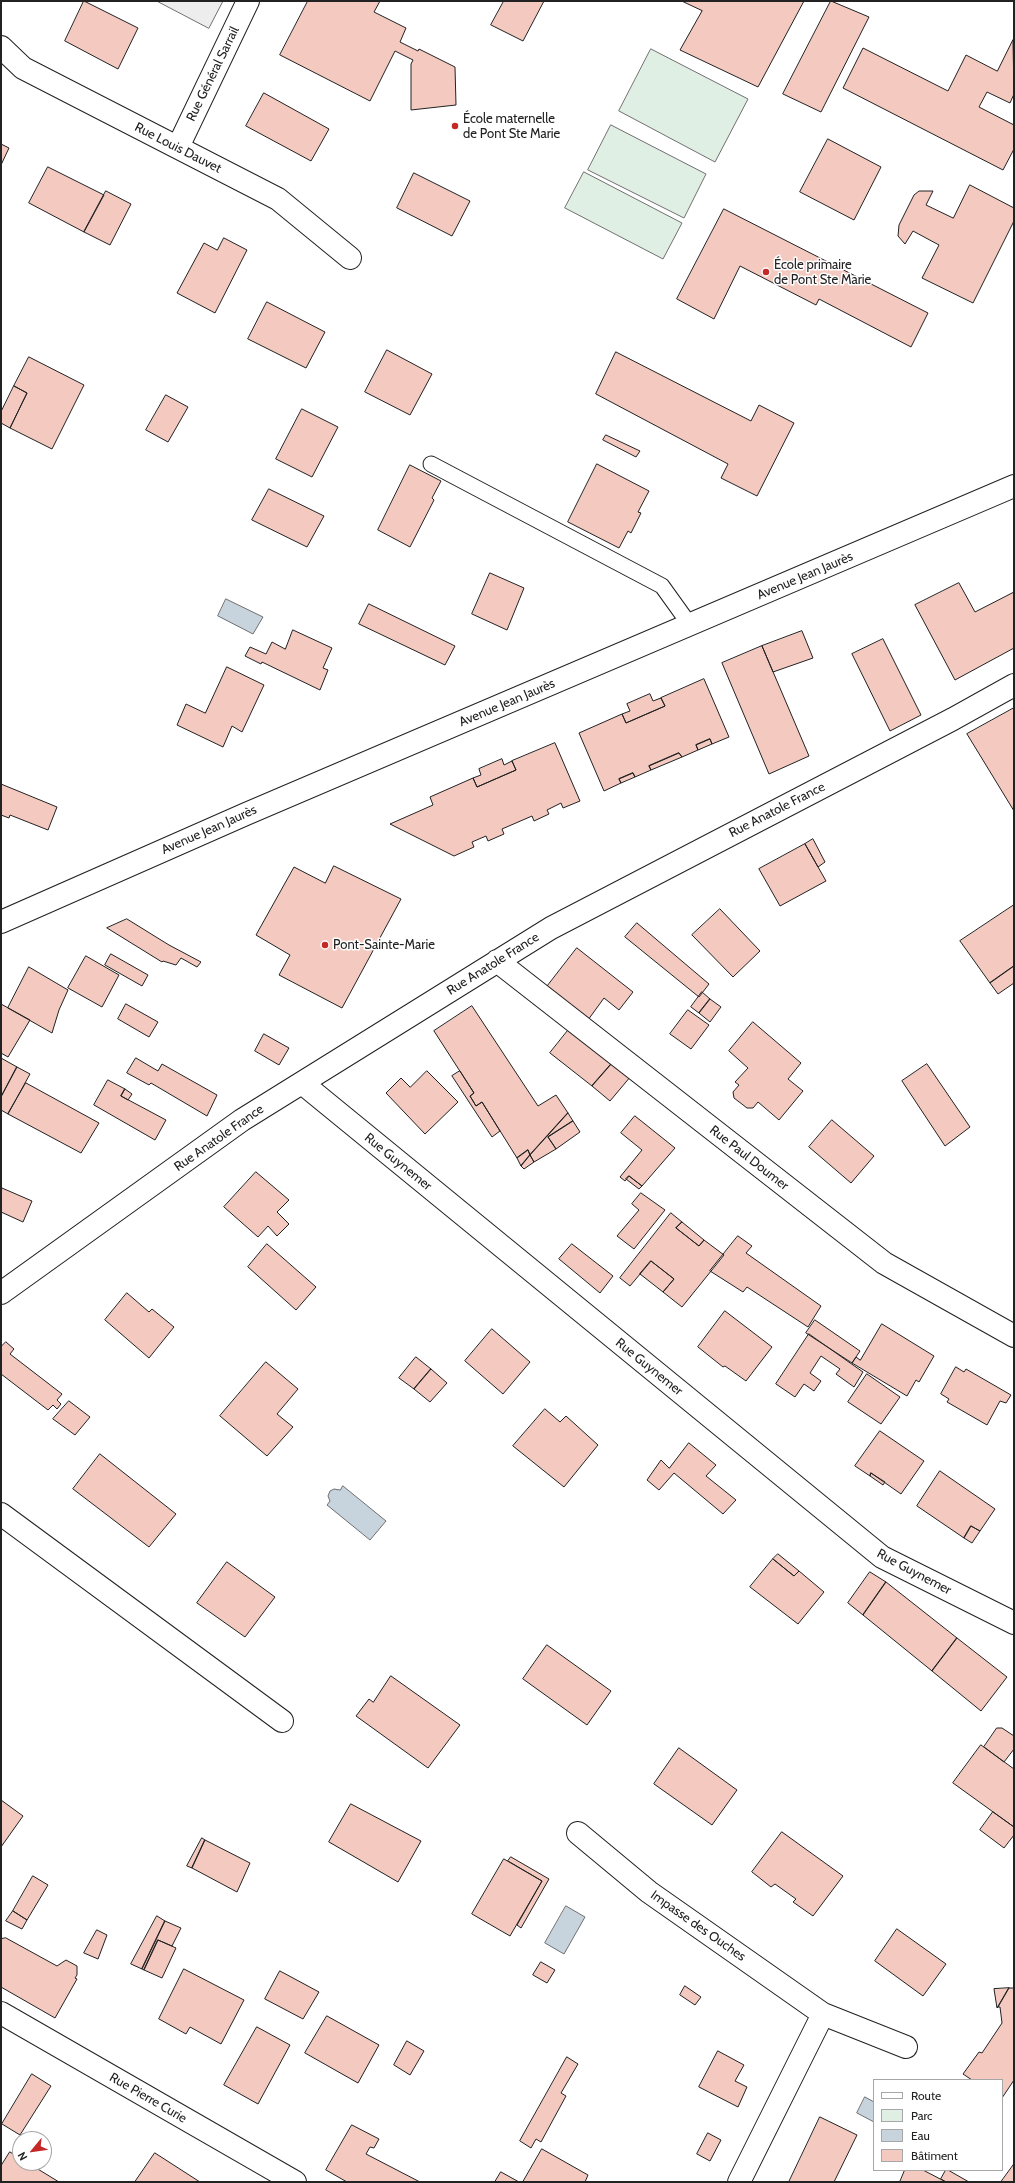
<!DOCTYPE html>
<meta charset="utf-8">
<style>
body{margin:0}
#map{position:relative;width:1015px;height:2183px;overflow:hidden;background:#fff;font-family:Cabin,sans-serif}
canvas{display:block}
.frame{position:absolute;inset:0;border:2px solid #222;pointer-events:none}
.legend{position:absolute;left:873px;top:2079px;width:130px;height:92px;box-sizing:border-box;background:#fff;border:1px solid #a7a7a7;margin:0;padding:5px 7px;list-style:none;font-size:12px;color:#222}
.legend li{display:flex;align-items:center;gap:8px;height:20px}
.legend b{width:20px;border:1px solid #a7a7a7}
.north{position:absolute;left:12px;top:2131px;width:40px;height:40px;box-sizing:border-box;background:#fff;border:1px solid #a7a7a7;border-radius:50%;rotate:241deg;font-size:11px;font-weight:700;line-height:16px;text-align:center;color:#222}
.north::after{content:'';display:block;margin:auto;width:14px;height:18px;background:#c62828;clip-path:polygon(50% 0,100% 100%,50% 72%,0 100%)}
</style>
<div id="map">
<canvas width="1015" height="2183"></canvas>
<div class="frame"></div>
<ul class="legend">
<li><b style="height:5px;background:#fff"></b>Route</li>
<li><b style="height:11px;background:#e0efe3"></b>Parc</li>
<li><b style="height:11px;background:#c7d3dd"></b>Eau</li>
<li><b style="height:11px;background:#f3c9c0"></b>Bâtiment</li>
</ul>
<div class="north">N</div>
</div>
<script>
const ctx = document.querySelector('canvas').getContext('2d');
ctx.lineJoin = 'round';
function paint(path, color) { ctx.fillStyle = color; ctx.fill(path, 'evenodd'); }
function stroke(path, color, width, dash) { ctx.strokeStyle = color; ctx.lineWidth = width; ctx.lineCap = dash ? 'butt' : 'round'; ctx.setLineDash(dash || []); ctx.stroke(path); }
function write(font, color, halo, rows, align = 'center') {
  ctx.font = font + ' Cabin,sans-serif'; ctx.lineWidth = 3; ctx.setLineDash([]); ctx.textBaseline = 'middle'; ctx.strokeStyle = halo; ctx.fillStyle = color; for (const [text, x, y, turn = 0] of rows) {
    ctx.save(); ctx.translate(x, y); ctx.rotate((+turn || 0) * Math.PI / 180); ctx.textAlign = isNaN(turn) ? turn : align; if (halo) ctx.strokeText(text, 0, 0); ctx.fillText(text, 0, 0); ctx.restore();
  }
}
const green = new Path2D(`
 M651,49L748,99L715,162L619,111Z
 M611,125L706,174L684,218L588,170Z
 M584,172L682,223L663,259L565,208Z`);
paint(green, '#e0efe3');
stroke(green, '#6f6f6f', 1);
const parking = new Path2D(`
 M157,1H223L209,28Z`);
paint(parking, '#ededed');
stroke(parking, '#6f6f6f', 1);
const water = new Path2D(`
 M226,599L263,617L253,634L218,616Z
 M343,1486L386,1521L370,1540L327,1505L330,1501L328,1496L330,1491L334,1489L340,1490Z
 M566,1906L585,1917L564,1954L545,1943Z
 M865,2097L874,2102V2122L857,2113Z`);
paint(water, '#c7d3dd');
stroke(water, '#6f6f6f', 1);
const building = new Path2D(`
 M84,1L138,28L118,69L65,41Z
 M308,1H380L374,12L406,28L400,42L418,51L419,49L455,67L456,105L411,110V64L413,60L395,51L370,101L280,55Z
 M504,1H544L523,41L491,25Z
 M682,1H804L758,87L680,50L702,11Z
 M831,1L869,17L821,112L783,94Z
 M1013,40L1014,94L1010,103L987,92L979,107L1014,125V149L1003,170L843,88L863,48L948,91L966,55L997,71Z
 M264,93L329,129L311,161L246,126Z
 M828,139L881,167L854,220L800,192Z
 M1,144L9,148L1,165Z
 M48,167L104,195L84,232L29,203Z
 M414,173L470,201L452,236L397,208Z
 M970,185L1014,208V221L973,303L922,278L939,245L913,231L905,244L898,236L899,225L914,195L919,191H933L926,205L953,218Z
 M106,191L131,204L110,245L84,232Z
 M724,209L928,313L911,347L819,299L816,305L740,266L714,319L677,299Z
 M224,238L247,250L215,313L177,293L204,243L217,250Z
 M267,302L325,332L306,368L248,339Z
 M387,350L432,374L410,415L365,392Z
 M616,352L751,421L759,405L794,423L757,496L721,478L728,464L596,394Z
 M29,357L84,385L52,449L10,428L27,393L14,386Z
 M14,386L27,393L10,428L1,423V412Z
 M166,395L188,407L168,442L146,430Z
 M302,409L338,427L312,477L276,459Z
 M606,435L640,451L636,457L603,440Z
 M597,464L649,491L638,512L641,513L631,533L628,531L619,548L568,522Z
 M410,465L441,481L432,498L434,500L410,547L378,530Z
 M269,489L324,516L307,547L252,520Z
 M490,573L524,588L507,630L472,614Z
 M959,583L975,612L1014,592V648L955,680L915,605Z
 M369,604L455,646L445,665L359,624Z
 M293,630L332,648L323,668L328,670L320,690L262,662L261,664L245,656L250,647L266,654L272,642L285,649Z
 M802,631L813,658L773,672L762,646Z
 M883,639L921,715L890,731L852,654Z
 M762,646L809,756L769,774L722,663Z
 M227,667L264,685L242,732L232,726L223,747L177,725L186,704L205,713Z
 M704,679L729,737L712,744L710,739L696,745L698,750L682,757L679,753L649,766L651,770L635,777L633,773L619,779L621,783L604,791L579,733L622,714L626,723L665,706L661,698Z
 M650,694L653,701L661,698L665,706L626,723L622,714L630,711L627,704Z
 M1014,708V811L967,734Z
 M710,739L712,744L698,750L696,745Z
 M555,743L580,801L563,808L561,803L547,810L549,814L534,821L532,816L502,829L504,834L488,841L486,836L472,842L474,847L454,856L390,824L433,805L430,797L473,778L477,787L516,770L512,761Z
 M679,753L682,757L651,770L649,766Z
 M502,759L504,765L512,761L516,770L477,787L473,778L481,775L479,769Z
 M633,773L635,777L621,783L619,779Z
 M1,784L57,807L48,830L10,815L9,818L1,815Z
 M813,839L825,862L818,867L805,844Z
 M805,844L826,881L780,906L759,869Z
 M334,866L401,899L342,1008L279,975L290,955L256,935L294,867L325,883Z
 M1014,905V966L990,983L960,941Z
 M720,909L760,951L733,977L692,935Z
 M127,919L169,945L201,962L197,967L181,958L176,965L163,961L162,962L107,928Z
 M637,923L709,984L699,997L625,937Z
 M577,948L633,992L619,1010L604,998L588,1020L546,988Z
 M111,954L148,975L142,986L105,965Z
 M86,956L119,975L102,1007L68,988Z
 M1014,966V983L998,994L990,983Z
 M29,967L68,990L59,1010L52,1033L8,1008Z
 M702,992L710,999L699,1013L691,1007Z
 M710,999L721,1007L710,1022L699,1013Z
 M1,1004L30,1020L8,1057L1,1053Z
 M126,1004L158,1022L149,1037L118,1019Z
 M472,1006L538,1106L556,1095L568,1113L530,1155L528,1150L517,1158L482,1102L476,1106L470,1096L474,1093L434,1031Z
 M688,1010L709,1025L691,1049L670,1034Z
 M753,1022L801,1063L788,1079L803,1091L779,1120L758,1102L753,1108H747L734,1098L733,1092L739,1085L735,1082L748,1068L729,1051Z
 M570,1028L613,1062L592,1086L550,1053Z
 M264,1034L289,1048L279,1065L255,1051Z
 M1,1058L17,1067L1,1097Z
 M136,1058L158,1071L162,1064L217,1095L207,1116L151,1083L149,1085L127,1073Z
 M613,1062L631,1076L610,1101L592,1086Z
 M927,1064L970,1127L945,1146L902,1081Z
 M17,1067L30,1074L8,1114L1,1110V1097Z
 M427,1071L458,1102L425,1134L386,1093L401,1078L410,1087Z
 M460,1071L474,1093L470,1096L476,1106L482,1102L500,1131L492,1137L452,1076Z
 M108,1080L125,1089L121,1096L166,1120L155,1140L94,1105Z
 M26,1083L99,1123L81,1153L8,1114Z
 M125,1089L132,1094L128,1100L121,1096Z
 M568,1113L573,1121L548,1137L556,1149L534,1162L530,1155Z
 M635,1116L675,1148L642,1186L629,1176L625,1181L620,1177L642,1150L621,1133Z
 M832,1120L874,1156L851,1183L809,1147Z
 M573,1121L580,1132L556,1149L548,1137Z
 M528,1150L530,1155L521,1166L517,1158Z
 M530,1155L534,1162L524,1169L521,1166Z
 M256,1172L289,1200L277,1212L289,1224L277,1236L268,1226L258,1237L224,1207Z
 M629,1176L642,1186L639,1189L626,1179Z
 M2,1188L32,1201L23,1222L1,1212Z
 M641,1193L665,1210L634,1249L617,1236L639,1210L632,1204Z
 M671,1213L682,1222L676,1228L699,1246L704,1240L724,1255L682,1307L663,1292L674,1279L651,1261L630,1286L620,1278Z
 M682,1222L704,1240L699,1246L676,1228Z
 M738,1236L752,1246L746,1253L821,1306L808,1327L747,1287L743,1292L710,1271Z
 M267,1244L316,1287L296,1310L248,1267Z
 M572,1244L613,1276L600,1293L559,1259Z
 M651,1261L674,1279L663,1292L640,1274Z
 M127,1293L149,1312L152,1309L174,1327L149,1358L105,1320Z
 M725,1311L772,1347L746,1381L725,1366L723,1367L698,1347Z
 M815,1320L860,1351L852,1363L806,1333Z
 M882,1324L934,1356L919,1382L916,1380L907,1396L852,1363L856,1357L860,1360Z
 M492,1329L530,1362L503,1394L465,1361Z
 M809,1334L863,1372L854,1387L836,1374L840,1369L821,1356L810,1373L821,1381L814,1391L804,1384L795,1397L776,1384Z
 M6,1342L14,1349L10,1354L62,1394L57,1400L61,1404L57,1409L53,1405L48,1410L1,1374V1347Z
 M416,1357L431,1369L414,1389L399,1378Z
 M266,1362L298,1389L277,1414L293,1427L267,1456L220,1416Z
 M956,1367L964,1372L966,1369L1011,1395L1006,1403L1000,1401L987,1425L947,1402L949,1399L941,1394Z
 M431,1369L447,1383L430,1402L414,1389Z
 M867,1374L900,1397L881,1424L848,1402Z
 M69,1401L90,1417L75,1435L53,1419Z
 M545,1409L560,1422L566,1416L598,1445L564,1487L513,1446Z
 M880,1431L924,1461L901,1494L871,1473L870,1476L855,1466Z
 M689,1443L716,1465L706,1476L736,1500L723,1514L674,1473L659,1490L647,1480L661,1460L669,1468Z
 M100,1454L176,1514L149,1547L73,1489Z
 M940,1471L995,1509L980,1531L971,1526L964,1538L917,1506Z
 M871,1473L885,1482L883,1485L870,1476Z
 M971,1526L980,1531L972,1543L964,1538Z
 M778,1554L799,1571L794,1576L773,1559Z
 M773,1559L794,1576L799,1571L824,1592L798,1624L750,1587Z
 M227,1562L275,1597L245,1637L197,1603Z
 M870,1572L886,1582L863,1615L848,1603Z
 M886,1582L957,1638L932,1671L863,1615Z
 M957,1638L1007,1677L981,1711L932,1671Z
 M547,1645L611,1691L587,1725L523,1679Z
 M391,1676L460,1725L428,1768L356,1716L369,1699L373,1702Z
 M997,1728H1002L1014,1736V1749L1004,1762L984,1747Z
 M981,1745L1014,1769V1827L953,1783Z
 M679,1748L737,1790L712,1825L654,1784Z
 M1,1800L23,1816L1,1847Z
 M351,1804L421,1841L398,1882L329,1842Z
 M993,1812L1014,1827V1835L1004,1848L980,1830Z
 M782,1832L843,1876L813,1916L793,1902L796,1899L775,1884L771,1887L752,1872Z
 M202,1838L205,1840L192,1868L187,1866Z
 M205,1840L250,1863L237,1892L192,1868Z
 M511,1857L549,1879L521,1928L517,1925L542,1881L508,1861Z
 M504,1859L542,1881L510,1936L472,1914Z
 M33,1876L48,1885L27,1920L13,1911Z
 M13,1911L27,1920L22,1929L6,1921Z
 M157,1916L165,1921L142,1969L131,1964Z
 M165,1921L181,1928L172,1946L158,1940L144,1970L142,1969Z
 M897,1929L946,1964L923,1996L875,1961Z
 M97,1930L107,1935L98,1959L84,1953Z
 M6,1938L57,1966L66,1960L77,1966V1975L75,1978L77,1979L55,2018L1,1987V1939Z
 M158,1940L176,1948L162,1978L144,1970Z
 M541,1962L555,1970L547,1983L533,1975Z
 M184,1969L244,2000L221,2044L190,2027L186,2034L159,2019Z
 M280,1971L319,1992L303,2019L265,1999Z
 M685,1986L701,1997L695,2005L680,1995Z
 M1009,1988H1014V2080L1002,2098V2080H972L963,2074L979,2052L982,2053L1002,2023L1000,2007H998Z
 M1009,1988L998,2007L997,2008L994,1989Z
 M327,2016L379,2045L358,2083L305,2053Z
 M257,2027L290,2045L258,2104L224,2085Z
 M407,2041L424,2051L410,2075L394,2065Z
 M718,2051L744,2065L735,2081L747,2087L738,2107L699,2087Z
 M567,2057L578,2064L561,2093L566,2096L541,2142L536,2139L531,2148L520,2141Z
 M32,2074L51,2086L20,2135L2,2124Z
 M820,2117L857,2135L834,2182H789Z
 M352,2125L379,2139L374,2148L370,2147L366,2154L420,2182H347L326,2170Z
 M708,2133L721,2140L710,2161L697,2154Z
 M542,2149L588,2175L585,2182H523Z
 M10,2152L20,2158V2163H28L59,2182H1V2166Z
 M155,2153L200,2182H135Z
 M1014,2164V2182H1001Z
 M905,2170H923L946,2182H900Z
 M946,2170H948L969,2182H946L941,2179Z
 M501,2172L519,2182H495Z`);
paint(building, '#f3c9c0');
stroke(building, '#222', 1);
const service = new Path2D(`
 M431,464L662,586L690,625`);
const minor = new Path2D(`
 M1,47L23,68L278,199L350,258
 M178,147L248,1
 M497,961L884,1263L1014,1336
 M302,1083L882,1557L1014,1623
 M1,1293L242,1120L551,928L953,719L1014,685
 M1,1514L282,1721
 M578,1833L649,1892L823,2014L739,2182
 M1,2013L295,2182
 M823,2014L906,2047`);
const secondary = new Path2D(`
 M1,922L246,814L1014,486`);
stroke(service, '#222', 17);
stroke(minor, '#222', 24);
stroke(secondary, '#222', 24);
stroke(service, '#fff', 15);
stroke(minor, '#fff', 22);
stroke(secondary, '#fff', 22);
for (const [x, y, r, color] of [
 [455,126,4,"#c62828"],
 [766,272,4,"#c62828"],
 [325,945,4,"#c62828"]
]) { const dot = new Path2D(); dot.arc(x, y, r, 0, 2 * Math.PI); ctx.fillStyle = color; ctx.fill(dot); stroke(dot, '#fff', 1.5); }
write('13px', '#222', '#fff', [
 ["Rue Général Sarrail",213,74,-64],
 ["Rue Louis Dauvet",178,148,27],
 ["Avenue Jean Jaurès",805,576,-23],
 ["Avenue Jean Jaurès",507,703,-23],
 ["Rue Anatole France",777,810,-27],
 ["Avenue Jean Jaurès",209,830,-24],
 ["Rue Anatole France",493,964,-32],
 ["Rue Anatole France",219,1138,-35],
 ["Rue Paul Doumer",749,1158,38],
 ["Rue Guynemer",398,1162,39],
 ["Rue Guynemer",649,1367,39],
 ["Rue Guynemer",914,1572,28],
 ["Impasse des Ouches",698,1926,35],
 ["Rue Pierre Curie",148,2098,30]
]);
write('13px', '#222', '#fff', [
 ["École maternelle",463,119],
 ["de Pont Ste Marie",463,134],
 ["École primaire",774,265],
 ["de Pont Ste Marie",774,280],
 ["Pont-Sainte-Marie",333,945]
], 'left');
</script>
